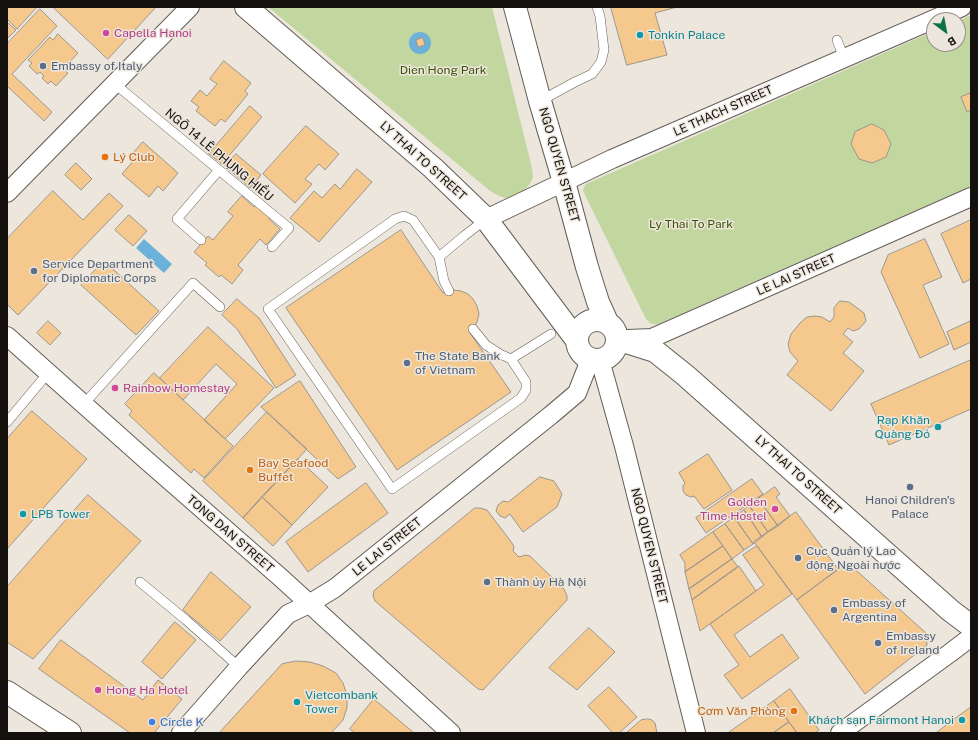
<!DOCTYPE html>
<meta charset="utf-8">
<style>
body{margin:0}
#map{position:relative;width:978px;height:740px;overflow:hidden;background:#ece6dd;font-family:"Public Sans",sans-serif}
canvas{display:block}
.frame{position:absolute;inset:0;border:8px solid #13100d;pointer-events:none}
.north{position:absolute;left:926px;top:12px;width:40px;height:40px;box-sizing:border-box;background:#ece6dd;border:1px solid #95908a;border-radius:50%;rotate:148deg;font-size:11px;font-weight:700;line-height:16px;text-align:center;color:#13100d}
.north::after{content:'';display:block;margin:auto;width:14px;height:18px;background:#0e7249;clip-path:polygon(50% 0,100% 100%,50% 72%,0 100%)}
</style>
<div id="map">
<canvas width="978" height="740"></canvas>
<div class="frame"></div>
<div class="north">B</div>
</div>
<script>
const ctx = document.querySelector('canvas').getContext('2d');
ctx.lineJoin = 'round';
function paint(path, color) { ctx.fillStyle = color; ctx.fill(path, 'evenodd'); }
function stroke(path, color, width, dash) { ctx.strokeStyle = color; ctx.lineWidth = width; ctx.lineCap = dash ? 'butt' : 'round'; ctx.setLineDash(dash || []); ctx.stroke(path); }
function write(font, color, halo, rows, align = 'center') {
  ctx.font = font + ' "Public Sans",sans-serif'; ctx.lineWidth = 3; ctx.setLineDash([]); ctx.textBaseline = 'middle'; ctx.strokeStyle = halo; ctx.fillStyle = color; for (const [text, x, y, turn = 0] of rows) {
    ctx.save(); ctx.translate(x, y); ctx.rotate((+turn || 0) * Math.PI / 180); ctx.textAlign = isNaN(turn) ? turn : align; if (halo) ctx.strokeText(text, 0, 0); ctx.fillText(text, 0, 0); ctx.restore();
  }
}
paint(new Path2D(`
 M268,7H492L532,168C532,171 533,175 533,177C530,187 519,196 510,198C503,199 495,194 489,190Z
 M971,15V186L658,324C653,325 650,324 646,319L583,191L584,187L586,184L934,31V44H958V21Z`), '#c2d6a0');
paint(new Path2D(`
 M409 43a11 11 0 1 1 22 0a11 11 0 1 1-22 0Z
 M144,239L172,264L164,273L136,248Z`), '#6cb1da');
const building = new Path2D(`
 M7,7H37L17,29L7,19Z
 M53,7H156L108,59Z
 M611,7H677L655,13L667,55L627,65Z
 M40,9L57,26L12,74L52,112L44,121L7,86V44Z
 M7,22L16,30L7,39Z
 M58,34L78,53L63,69L68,73L56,86L51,81L48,84L42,78L44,76L40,72L37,74L29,66L32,63L28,60L50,37L53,40Z
 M423,38L425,45L418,47L416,40Z
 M224,61L251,83L245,91L248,94L225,122L221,119L215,126L196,111L199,107L191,101L200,90L207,96L217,84L210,79Z
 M971,93V110L967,112L961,97Z
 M250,106L262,117L222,164L209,154Z
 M872,124L884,130L891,144L886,157L872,163L859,159L851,144L855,132Z
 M306,126L339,154L325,170L319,164L305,179L312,184L295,203L263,174Z
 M143,142L178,173L163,191L158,186L149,197L122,174L134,160L130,157Z
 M236,154L261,175L250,188L225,166Z
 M76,163L92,179L81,190L65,175Z
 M357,169L372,182L319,242L290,218L314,191L322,198L335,184L340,189Z
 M53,191L83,220L109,193L123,206L18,315L7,304V239Z
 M242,196L254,207L257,204L272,216L269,219L280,229L266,245L260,239L238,265L243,270L232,284L221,275L219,277L205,265L207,263L194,252L208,236L213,240L233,216L228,212Z
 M129,215L147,231L133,246L115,230Z
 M971,220V279L963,283L941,234Z
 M401,230L443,293L453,290L461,291L468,294L473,299L477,306L479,314L477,322L473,329L470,333L511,392L397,470L286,308Z
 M925,239L942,277L923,285L949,344L920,358L881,272L888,255Z
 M104,261L159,311L136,335L81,285Z
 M237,299L259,318L296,375L276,388L237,329L222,315Z
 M840,301L849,302L864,313L866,321L859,329L853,331L848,328L843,334L853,342L843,353L864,371L831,411L787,375L798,361L790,352L788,344L791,334L800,323L807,317L815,316L822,317L830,322L834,317V308Z
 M48,321L61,333L50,345L37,333Z
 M971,321V342L954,350L947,332Z
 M208,327L274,388L225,439L204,420L237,384L216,364L183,400L160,378Z
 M971,360V409L889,445L871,404Z
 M154,373L233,446L204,478L194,469L191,473L129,415L132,411L125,404Z
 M300,381L356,467L338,479L261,407Z
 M32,411L87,459L7,549V439Z
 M267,412L307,449L243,518L203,481Z
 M708,454L732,490L704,509L694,496L691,497L686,495L683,491V486L685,483L679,473Z
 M298,459L328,487L292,525L262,497Z
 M540,477L554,481L562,494L557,507L523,532L510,514L505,518L500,516L496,511L498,505L503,501L508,502Z
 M752,479L763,494L706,533L696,518Z
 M366,483L388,513L308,572L286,542Z
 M775,487L780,494L776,497L790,516L778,526L758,499Z
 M88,495L141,541L33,659L7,642V587Z
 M262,497L292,525L273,546L243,518Z
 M760,501L778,526L768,532L751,508Z
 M749,506L768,532L762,537L744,510Z
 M475,508H480L487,510L512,543L514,547L513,551L519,557L525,555L530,556L564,589L567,596V600L483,690L478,689L375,601L373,596L374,591Z
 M744,510L762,537L753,544L734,517Z
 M796,512L838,569L797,600L754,542Z
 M734,517L753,544L744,550L725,524Z
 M725,524L744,550L732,559L713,532Z
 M713,532L723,546L685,572V563L680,555Z
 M723,546L732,559L689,589L685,572Z
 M757,546L792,594L734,635L750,657L782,634L799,658L742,699L724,675L739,665L710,624L764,585L743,555Z
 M732,559L738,567L692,600L689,589Z
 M848,563L926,633L927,645L865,694L797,600Z
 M739,566L756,591L700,631L692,600Z
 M211,572L251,607L220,641L183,610Z
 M175,622L196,640L162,679L142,662Z
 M589,628L615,652L577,690L549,668Z
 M61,640L143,700L158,680L182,699L154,733H130L39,669Z
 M296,661L310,662L323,666L336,673L343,683L347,695V708L343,720L331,733H219L282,664Z
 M609,687L637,717L619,733H613L588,706Z
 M790,689L819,730L815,733H797L774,701Z
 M374,699L414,733H355L350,729Z
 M774,701L789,722L773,733H728Z
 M971,707V733H936Z
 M648,719L652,720L655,723L657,733H626L641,720Z
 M789,722L797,733H775V732Z`);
paint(building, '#f5c98d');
stroke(building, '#9c968e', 1);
const service = new Path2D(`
 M837,40L844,58
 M115,84L289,228L272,247
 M540,101L575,82L592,74L601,62L604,50L600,16L597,7
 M201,240L177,219L219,170
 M439,257L464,236L486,219
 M449,291L444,281L439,257L413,220L404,216L395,219L268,309L392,489L521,398L526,390V382L511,359L500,354L486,345L473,329
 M511,359L551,334
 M83,405L193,283L220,307
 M7,422L48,373
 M140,582L186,620L239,667`);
const minor = new Path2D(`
 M7,193L190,7
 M486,219L612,159L962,7
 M7,336L145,459L280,577L451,733
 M628,339L652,338L971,197
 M600,360L624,446L696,733
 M181,733L239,667L288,614L309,604L335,588L551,415L577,393L590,360
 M840,733L950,653L971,637`);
const tertiary = new Path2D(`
 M246,7L433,168L486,219L576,339
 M515,7L540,101L564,182L587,267L598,302L607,322
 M577 340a20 20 0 1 1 40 0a20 20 0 1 1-40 0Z
 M617,339L655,351L685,375L951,611L971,626`);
const primary = new Path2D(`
 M7,692L70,733`);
stroke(service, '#635e56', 10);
stroke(minor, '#635e56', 20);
stroke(tertiary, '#635e56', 24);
stroke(primary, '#635e56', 24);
stroke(service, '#fff', 9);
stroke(minor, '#fff', 18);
stroke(tertiary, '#fff', 22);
stroke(primary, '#fff', 22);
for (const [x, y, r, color] of [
 [106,33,4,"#d1479c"],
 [640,35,4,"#0f9aa8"],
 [43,66,4,"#5c6f8a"],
 [105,157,4,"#e8710a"],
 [34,271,4,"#5c6f8a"],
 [407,363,4,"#5c6f8a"],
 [115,388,4,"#d1479c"],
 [938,427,4,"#0f9aa8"],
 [250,470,4,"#e8710a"],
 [910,487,4,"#5c6f8a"],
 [775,509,4,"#d1479c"],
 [23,514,4,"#0f9aa8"],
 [798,558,4,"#5c6f8a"],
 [487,582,4,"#5c6f8a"],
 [834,610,4,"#5c6f8a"],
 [878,643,4,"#5c6f8a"],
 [98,690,4,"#d1479c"],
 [297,702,4,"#0f9aa8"],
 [794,711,4,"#e8710a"],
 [962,720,4,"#0f9aa8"],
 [152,722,4,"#3f7fe0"]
]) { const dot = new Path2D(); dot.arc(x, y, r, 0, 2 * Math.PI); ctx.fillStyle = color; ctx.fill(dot); stroke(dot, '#ece6dd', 1.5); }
write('12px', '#b23c85', '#ece6dd', [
 ["Capella Hanoi",114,33],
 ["Rainbow Homestay",123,388],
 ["Golden",767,502,"right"],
 ["Time Hostel",767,516,"right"],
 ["Hong Ha Hotel",106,690]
], 'left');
write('12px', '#0d838f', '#ece6dd', [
 ["Tonkin Palace",648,35],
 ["Rạp Khăn",930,420,"right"],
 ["Quàng Đỏ",930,434,"right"],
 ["LPB Tower",31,514],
 ["Vietcombank",305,695],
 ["Tower",305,709],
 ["Khách sạn Fairmont Hanoi",954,720,"right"]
], 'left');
write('12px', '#4e5e75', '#ece6dd', [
 ["Embassy of Italy",51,66],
 ["Service Department",42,264],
 ["for Diplomatic Corps",42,278],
 ["The State Bank",415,356],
 ["of Vietnam",415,370],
 ["Hanoi Children's",910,500,"center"],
 ["Palace",910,514,"center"],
 ["Cục Quản lý Lao",806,551],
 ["động Ngoài nước",806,565],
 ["Thành ủy Hà Nội",495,582],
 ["Embassy of",842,603],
 ["Argentina",842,617],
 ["Embassy",886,636],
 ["of Ireland",886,650]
], 'left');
write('12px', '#3c5003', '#ece6dd', [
 ["Dien Hong Park",443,70],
 ["Ly Thai To Park",691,224]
]);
write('12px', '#13100d', '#ece6dd', [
 ["LE THACH STREET",723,111,-24],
 ["NGÕ 14 LÊ PHỤNG HIỂU",219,155,40],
 ["LY THAI TO STREET",423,161,42],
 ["NGO QUYEN STREET",559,165,74],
 ["LE LAI STREET",796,275,-24],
 ["LY THAI TO STREET",798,475,42],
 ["TONG DAN STREET",230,534,41],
 ["NGO QUYEN STREET",649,546,76],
 ["LE LAI STREET",387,547,-39]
]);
write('12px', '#c56008', '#ece6dd', [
 ["Lý Club",113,157],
 ["Bay Seafood",258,463],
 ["Buffet",258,477],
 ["Cơm Văn Phòng",786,711,"right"]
], 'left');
write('12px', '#366cbe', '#ece6dd', [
 ["Circle K",160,722]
], 'left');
</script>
